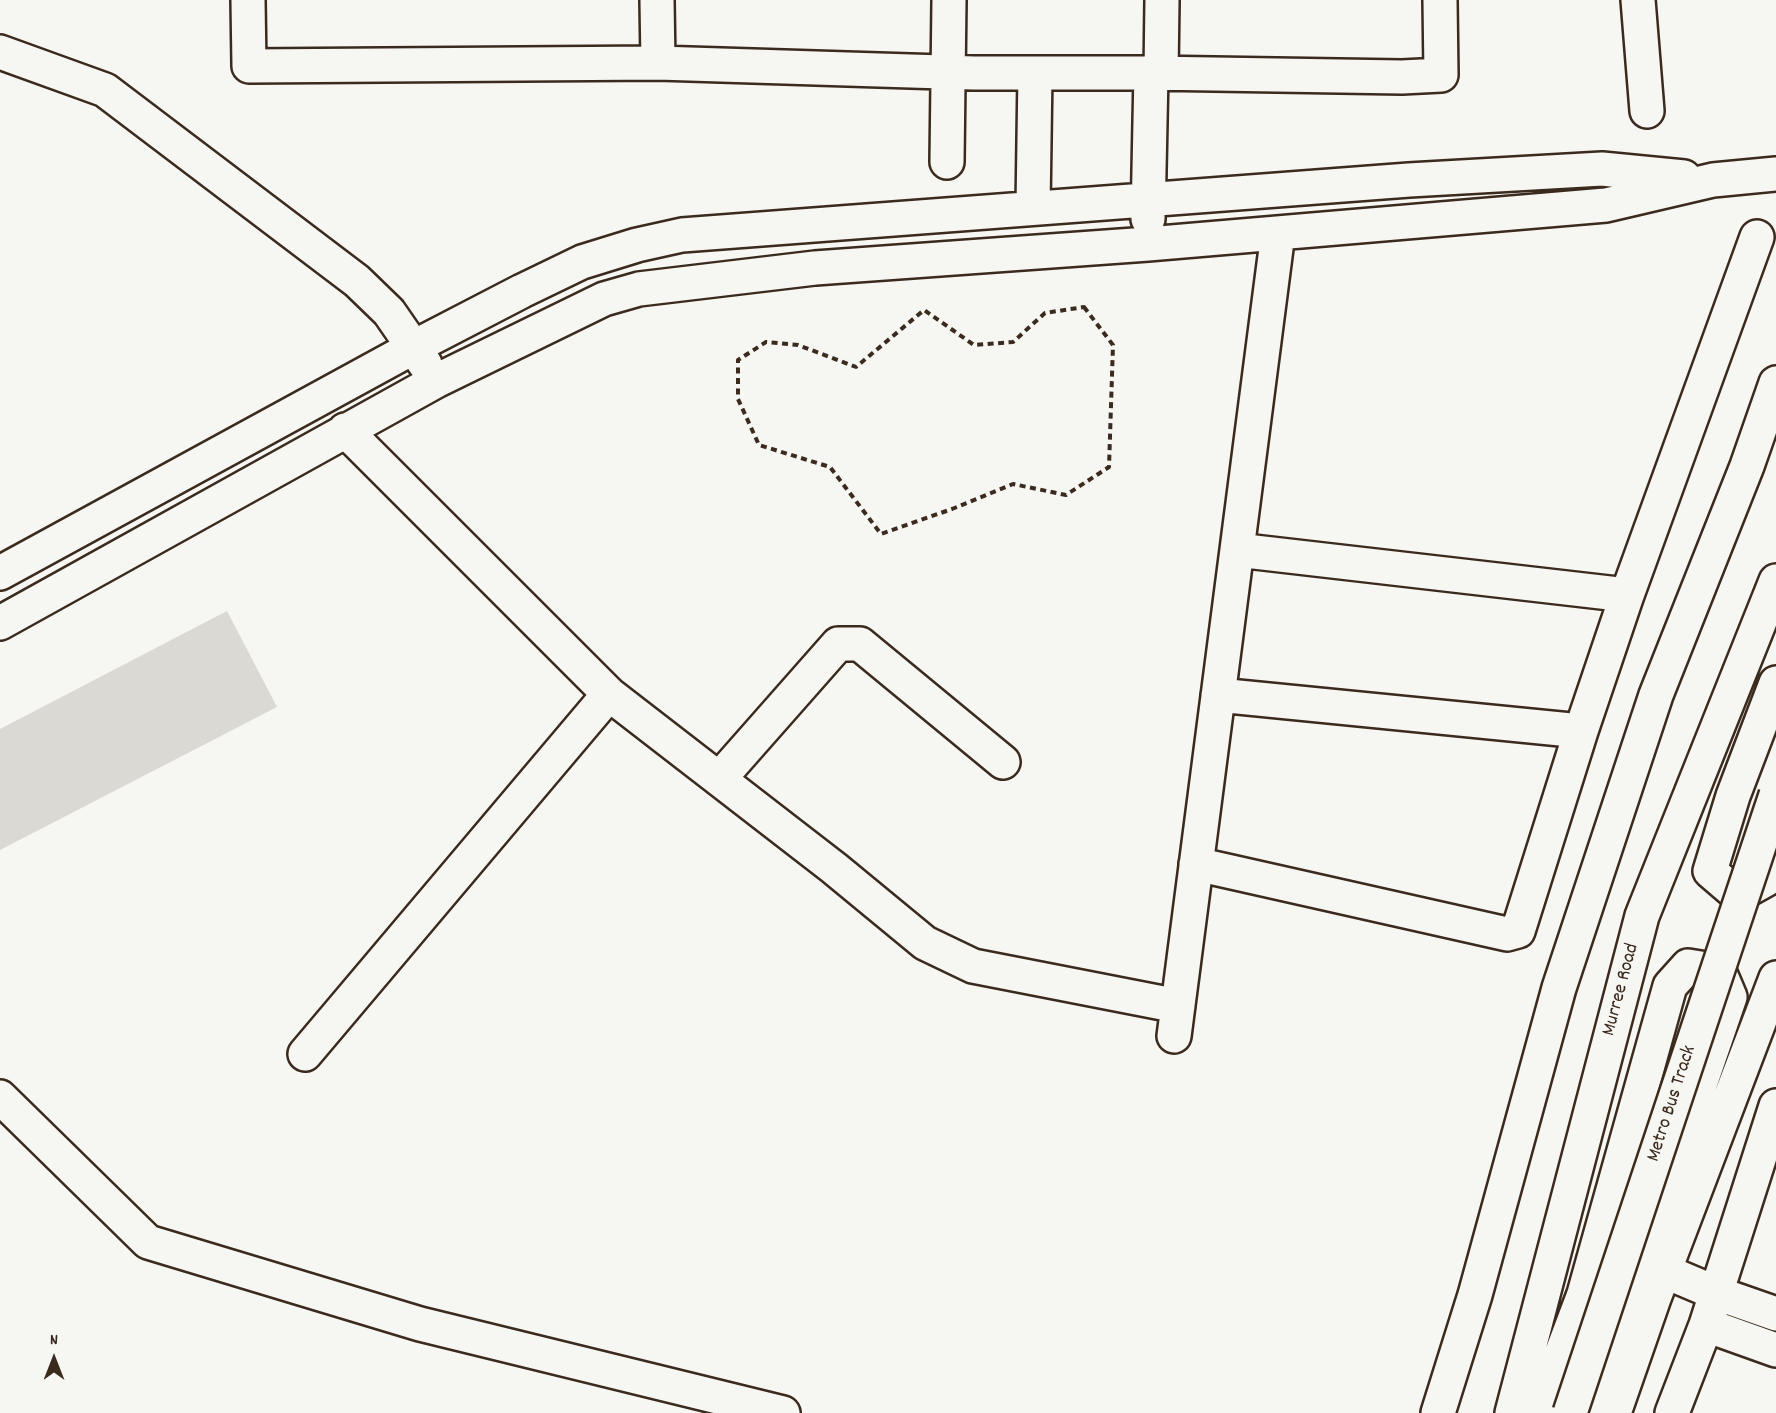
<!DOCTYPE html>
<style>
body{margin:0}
#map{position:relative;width:1776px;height:1413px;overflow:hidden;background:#f6f6f2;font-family:Dekko,sans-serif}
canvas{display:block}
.north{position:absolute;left:24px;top:1329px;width:60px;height:60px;-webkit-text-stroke:4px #f6f6f2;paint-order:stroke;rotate:0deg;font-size:16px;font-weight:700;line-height:24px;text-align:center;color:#3b2a1e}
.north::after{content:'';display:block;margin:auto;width:21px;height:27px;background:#3b2a1e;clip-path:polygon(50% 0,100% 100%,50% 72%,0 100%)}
</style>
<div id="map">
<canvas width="1776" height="1413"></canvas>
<div class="north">N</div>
</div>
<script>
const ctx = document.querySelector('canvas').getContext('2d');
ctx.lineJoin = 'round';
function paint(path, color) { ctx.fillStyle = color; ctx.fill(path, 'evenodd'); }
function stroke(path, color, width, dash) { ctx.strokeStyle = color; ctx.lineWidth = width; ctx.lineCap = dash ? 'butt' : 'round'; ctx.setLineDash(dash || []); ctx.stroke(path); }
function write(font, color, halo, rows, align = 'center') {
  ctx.font = font + ' Dekko,sans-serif'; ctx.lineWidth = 4.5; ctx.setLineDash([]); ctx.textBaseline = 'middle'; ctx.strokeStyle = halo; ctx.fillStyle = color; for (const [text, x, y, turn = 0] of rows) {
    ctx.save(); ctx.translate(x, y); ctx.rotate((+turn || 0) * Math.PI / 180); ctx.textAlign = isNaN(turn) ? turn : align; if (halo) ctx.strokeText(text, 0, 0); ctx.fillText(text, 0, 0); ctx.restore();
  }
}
paint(new Path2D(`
 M227,611L277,707L0,850V729Z`), '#dad9d3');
const minor = new Path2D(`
 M248,0L249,66L658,63L974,73H1151L1402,77L1441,75L1440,0
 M657,0L658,63
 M1638,0L1647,111
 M0,52L105,90L357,281L389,312L425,364
 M1161,74L1162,0
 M947,162L949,0
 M1033,207L1035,73
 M1148,219L1151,73
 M345,430L609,694L834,868L925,943L973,966L1178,1006
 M1237,550L1627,595
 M0,573L414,347L522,291L582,262L637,245L682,235L1409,180L1602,169L1684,177
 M0,623L436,381L604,299L639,289L815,268L1148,244L1606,205L1713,180L1776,174
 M1218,695L1581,731
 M719,779L838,644H860L1003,762
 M1196,864L1507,934L1518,931L1581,731L1627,595L1757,237
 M1174,1036L1278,233
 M305,1054L609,694
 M0,1097L148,1242L420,1324L783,1413
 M1664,1271L1716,1293L1776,1314
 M1706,1325L1776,1350
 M1438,1413L1475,1295L1559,988L1656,695L1747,466L1776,383
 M1672,1413L1706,1325L1776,1106`);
const major = new Path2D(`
 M1776,683L1733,796L1710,871L1738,895L1767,879L1776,859
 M1512,1413L1642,916L1776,581
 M1539,1413L1584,1294L1670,986L1688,966L1719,971L1730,997L1604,1365L1592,1413
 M1614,1413L1654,1298L1776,978`);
stroke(minor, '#3b2a1e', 38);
stroke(major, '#3b2a1e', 38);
stroke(new Path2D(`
 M1084,307L1113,345L1109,467L1066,495L1013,484L952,509L881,534L830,467L759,445L738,399V360L766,342L798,345L856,367L924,310L974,345L1013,342L1045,313Z`), '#3b2a1e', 4, [6, 4.5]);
stroke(minor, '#f6f6f2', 33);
stroke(major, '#f6f6f2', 33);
const minorBridge = new Path2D(`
 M1570,1413L1776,795`);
stroke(minorBridge, '#3b2a1e', 38, []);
stroke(minorBridge, '#f6f6f2', 33);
write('20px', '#3b2a1e', '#f6f6f2', [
 ["Murree Road",1622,990,-75],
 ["Metro Bus Track",1673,1104,-72]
]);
</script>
